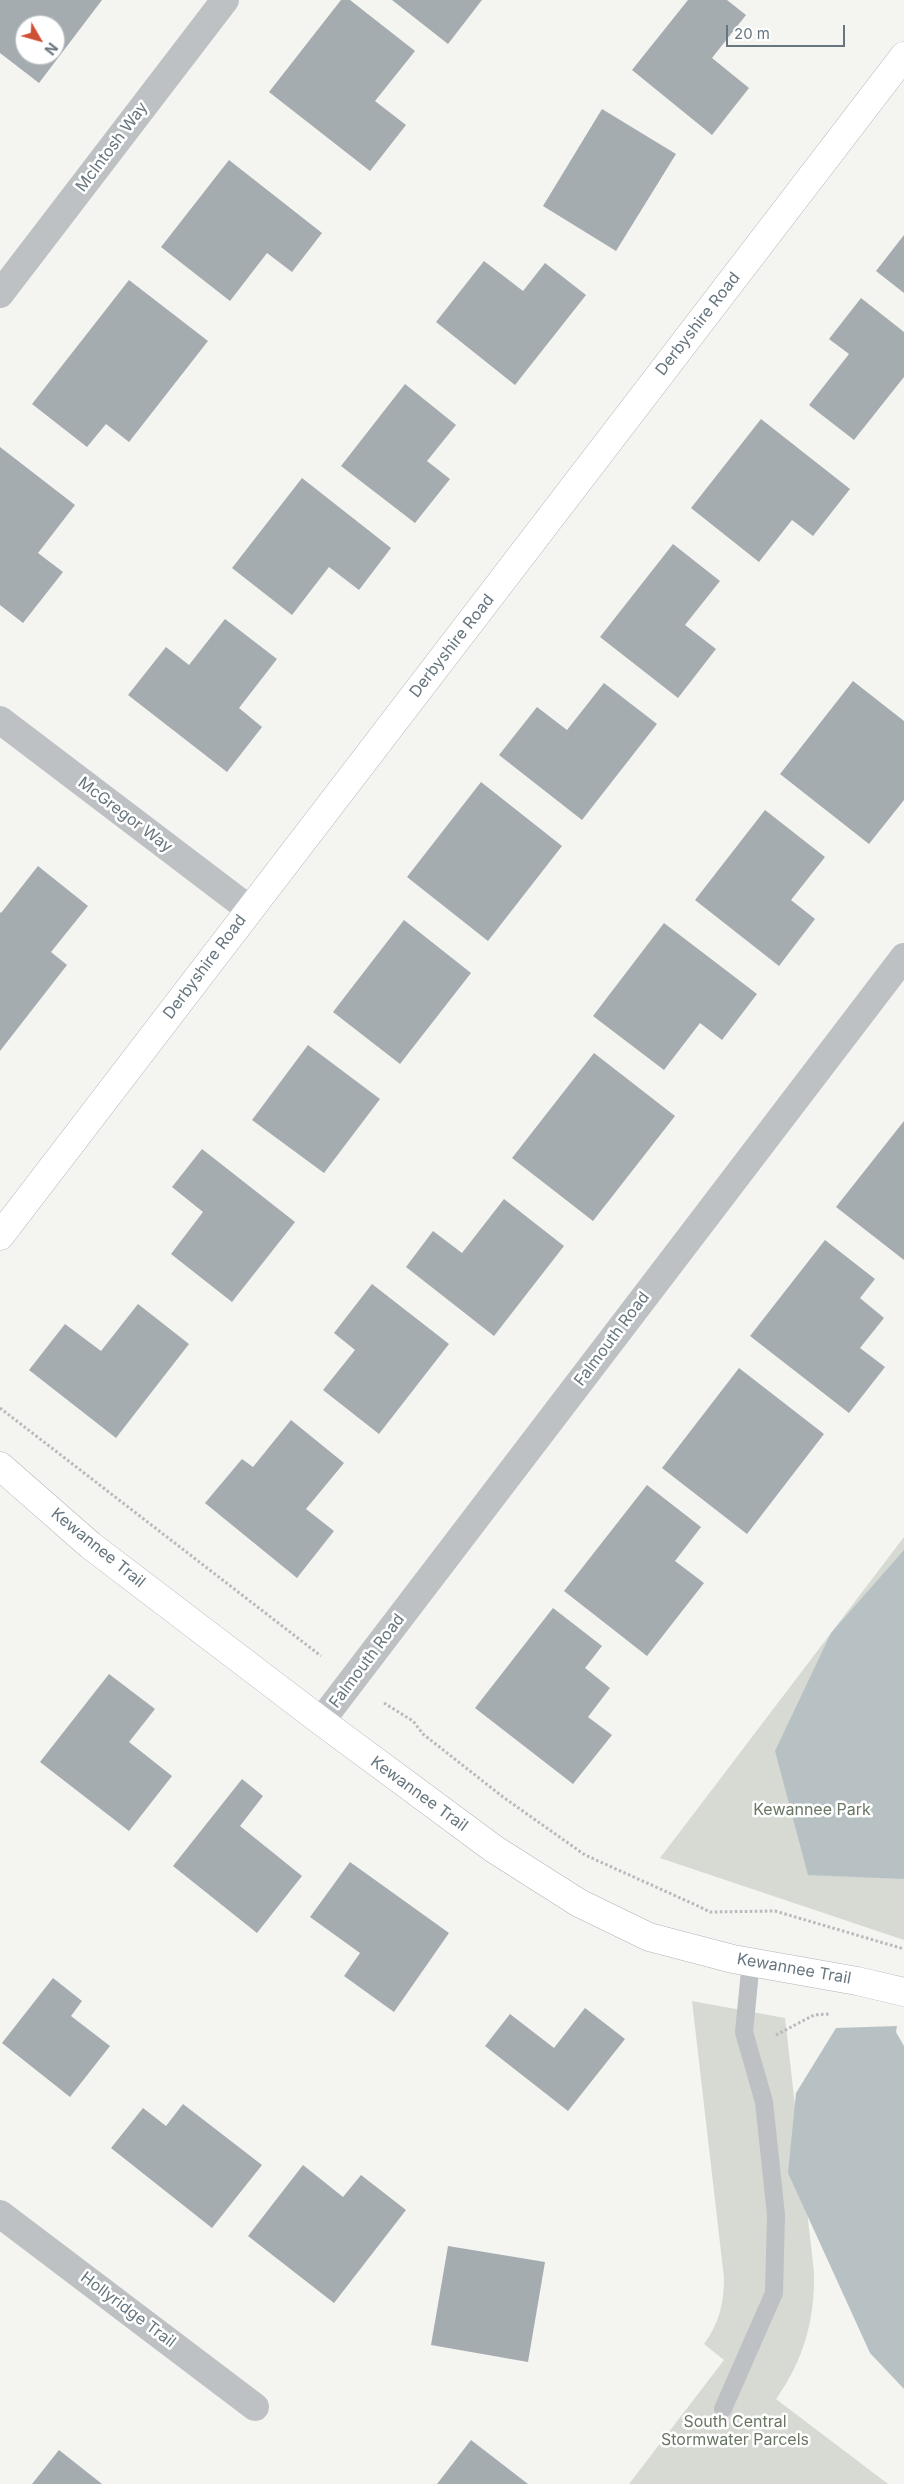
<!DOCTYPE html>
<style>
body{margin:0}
#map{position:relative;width:904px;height:2484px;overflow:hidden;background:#f4f4f1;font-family:Inter,sans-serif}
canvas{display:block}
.north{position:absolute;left:15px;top:15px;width:50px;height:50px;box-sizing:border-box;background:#fff;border:1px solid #c2c8cb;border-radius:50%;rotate:128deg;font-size:14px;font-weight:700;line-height:20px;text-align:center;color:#66757e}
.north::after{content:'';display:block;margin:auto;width:18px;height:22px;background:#cf5135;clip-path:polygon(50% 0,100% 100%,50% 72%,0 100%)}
.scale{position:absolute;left:726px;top:25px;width:119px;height:22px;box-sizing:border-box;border:2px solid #66757e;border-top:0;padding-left:6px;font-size:15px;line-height:18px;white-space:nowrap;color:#66757e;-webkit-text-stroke:4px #fff;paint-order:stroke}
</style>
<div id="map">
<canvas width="904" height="2484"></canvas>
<div class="north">N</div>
<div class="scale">20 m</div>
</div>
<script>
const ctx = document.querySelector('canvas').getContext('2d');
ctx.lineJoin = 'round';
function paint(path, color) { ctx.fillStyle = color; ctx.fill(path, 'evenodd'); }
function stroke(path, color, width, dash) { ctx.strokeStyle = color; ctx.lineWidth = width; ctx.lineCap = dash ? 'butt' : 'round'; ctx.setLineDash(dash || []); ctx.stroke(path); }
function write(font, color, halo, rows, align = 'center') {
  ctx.font = font + ' Inter,sans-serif'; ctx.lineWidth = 5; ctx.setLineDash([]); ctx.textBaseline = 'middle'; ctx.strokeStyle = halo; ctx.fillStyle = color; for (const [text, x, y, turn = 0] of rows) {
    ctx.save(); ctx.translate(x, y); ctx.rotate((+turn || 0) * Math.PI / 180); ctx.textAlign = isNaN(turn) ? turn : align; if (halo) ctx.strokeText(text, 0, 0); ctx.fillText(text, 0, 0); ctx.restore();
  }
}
paint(new Path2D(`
 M904,1537V1940L660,1858Z
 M692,2001L785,2018L814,2272C815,2319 804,2360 776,2399L888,2484H629L724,2360L704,2344C719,2324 724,2303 724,2278Z`), '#d6dad2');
paint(new Path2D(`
 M904,1550V1879L808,1875L775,1751L831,1633Z
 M897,2026L896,2032L904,2046V2389L870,2353L788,2173L796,2093L836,2028Z`), '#b7c1c4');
paint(new Path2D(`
 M0,0H102L39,83L0,53ZM25,25H55V55H25Z
 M341,0H350L415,51L375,101L406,125L370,171L269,92Z
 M392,0H482L448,44Z
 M688,0H727L746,15L712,58L749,88L712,135L632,70Z
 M602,109L676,154L616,251L543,206Z
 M229,160L322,233L292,272L267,253L230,301L161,247Z
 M904,235V293L876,271Z
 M484,261L523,291L545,263L586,295L515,385L436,322Z
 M129,280L208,341L129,442L106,424L87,447L32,404Z
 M861,298L904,332V377L854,440L809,405L849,354L829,339Z
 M405,384L456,425L427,461L450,479L415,523L341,466Z
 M761,419L850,489L813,536L792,520L759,562L691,508Z
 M0,447L75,505L38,553L63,572L23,623L0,605Z
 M302,478L391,548L359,590L329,567L292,615L232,568Z
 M673,544L720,581L685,625L716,649L678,698L600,637Z
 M225,619L277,659L239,708L262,727L227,772L128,695L166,647L189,665Z
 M853,681L904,721V800L869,844L780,774Z
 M604,683L657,724L582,820L499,755L537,707L567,730Z
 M481,782L562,846L488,941L407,877Z
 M765,810L825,857L791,900L815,919L779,966L695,900Z
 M38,866L88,906L51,952L67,965L0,1051V912L1,913Z
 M404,920L471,973L400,1064L333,1012Z
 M664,923L757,994L722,1040L700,1023L664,1070L593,1016Z
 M308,1045L380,1099L324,1173L252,1120Z
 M594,1053L675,1116L593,1221L512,1158Z
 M904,1121V1260L836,1207Z
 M202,1149L295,1222L232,1302L171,1254L203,1212L172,1187Z
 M504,1199L564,1246L494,1336L406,1267L433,1231L462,1253Z
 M825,1240L875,1279L860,1298L884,1318L860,1348L885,1367L849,1413L750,1336Z
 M372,1284L449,1344L379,1434L323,1390L355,1350L334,1333Z
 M138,1304L189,1344L116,1438L29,1370L65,1324L101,1351Z
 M739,1368L824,1434L747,1534L662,1468Z
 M291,1420L344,1463L306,1509L334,1531L297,1578L205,1503L242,1459L253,1467Z
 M647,1485L701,1527L675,1561L704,1583L647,1656L564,1591Z
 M553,1608L602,1646L585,1668L610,1688L588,1717L612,1735L573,1784L475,1708Z
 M109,1674L155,1709L129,1742L172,1776L129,1831L40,1762Z
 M242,1779L263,1796L240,1826L302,1876L257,1933L173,1866Z
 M350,1862L449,1933L394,2012L344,1976L360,1953L310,1917Z
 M53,1978L82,2001L71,2016L110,2046L70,2097L2,2043Z
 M585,2008L625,2039L568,2111L485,2046L510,2014L554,2048Z
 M183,2104L262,2165L212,2228L111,2148L143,2108L166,2126Z
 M303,2165L343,2197L361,2175L406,2210L334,2303L248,2236Z
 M448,2246L545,2262L528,2362L431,2345Z
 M471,2440L528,2484H437Z
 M59,2450L102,2484H32Z`), '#a5acb0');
const secondary = new Path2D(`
 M0,1236L904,56
 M0,1466L90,1545L321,1721L494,1849L579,1903L649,1937L733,1959L857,1981L904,1992`);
stroke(secondary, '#b0b5b8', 29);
stroke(new Path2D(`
 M0,1408L321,1656
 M384,1703L413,1721L423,1734L503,1797L585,1855L698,1906L710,1912L775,1911L904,1949
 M776,2035L814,2015L829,2014`), '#b7babc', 3, [2.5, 2.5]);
stroke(new Path2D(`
 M723,2409L774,2293L776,2215L764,2102L744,2032L751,1961`), '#bdc1c4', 18);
stroke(new Path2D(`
 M0,294L225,0
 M0,720L249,909
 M321,1721L904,957
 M0,2214L255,2407`), '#bdc1c4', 28);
stroke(secondary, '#fff', 28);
write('16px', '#66757e', '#fff', [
 ["McIntosh Way",112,147,-53],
 ["Derbyshire Road",698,324,-52],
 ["Derbyshire Road",452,646,-52],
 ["McGregor Way",125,815,37],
 ["Derbyshire Road",205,967,-53],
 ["Falmouth Road",612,1339,-53],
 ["Kewannee Trail",98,1548,39],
 ["Falmouth Road",367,1661,-53],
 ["Kewannee Trail",419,1794,36],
 ["Kewannee Trail",794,1969,10],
 ["Hollyridge Trail",128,2310,37]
]);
write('16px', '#697664', '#fff', [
 ["Kewannee Park",812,1810],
 ["South Central",735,2422],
 ["Stormwater Parcels",735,2440]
]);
</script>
